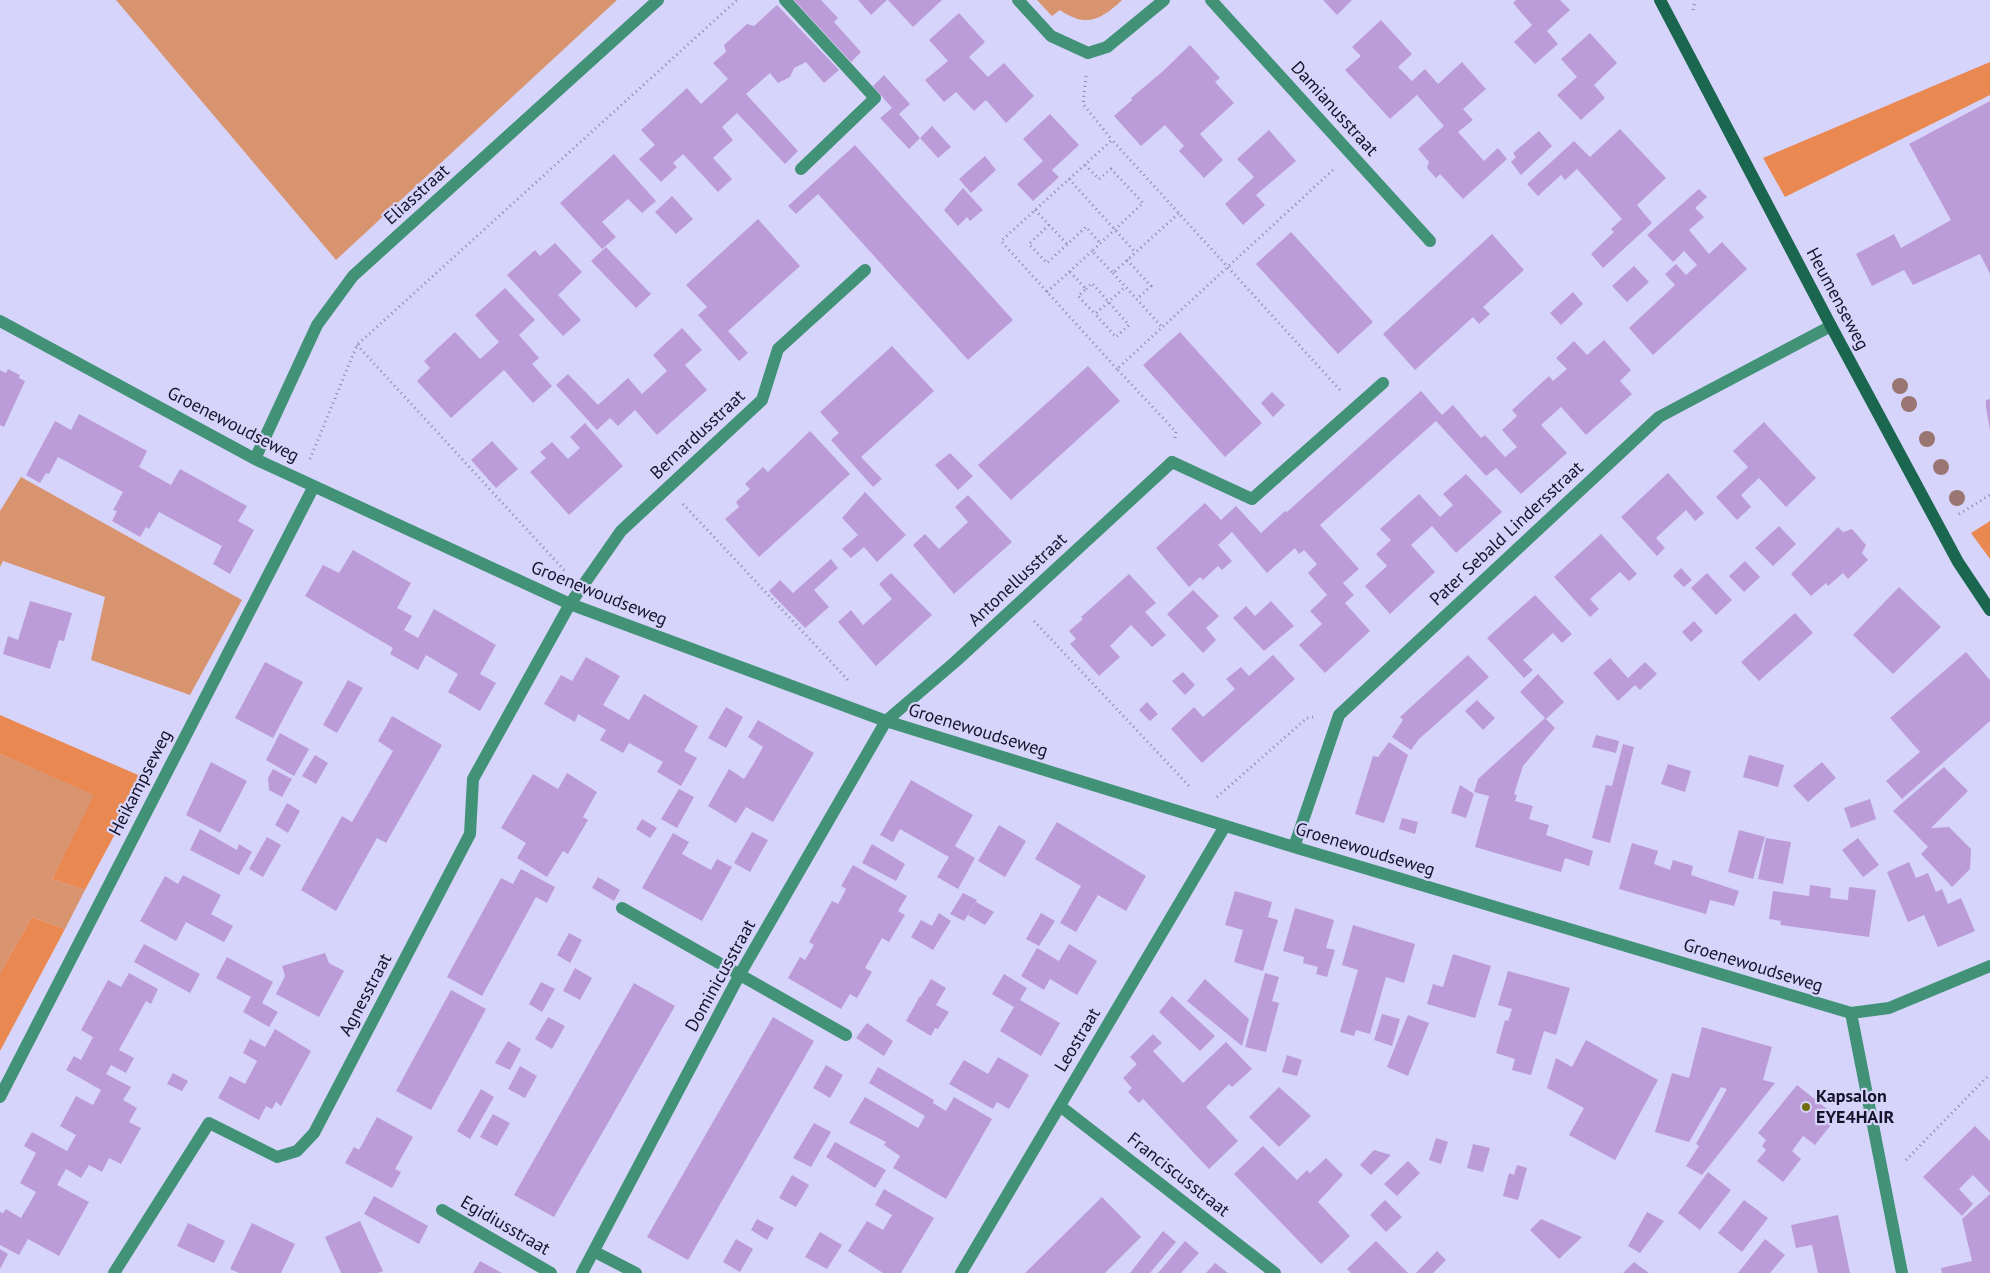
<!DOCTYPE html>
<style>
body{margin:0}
canvas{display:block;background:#d6d4fb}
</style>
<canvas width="1990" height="1273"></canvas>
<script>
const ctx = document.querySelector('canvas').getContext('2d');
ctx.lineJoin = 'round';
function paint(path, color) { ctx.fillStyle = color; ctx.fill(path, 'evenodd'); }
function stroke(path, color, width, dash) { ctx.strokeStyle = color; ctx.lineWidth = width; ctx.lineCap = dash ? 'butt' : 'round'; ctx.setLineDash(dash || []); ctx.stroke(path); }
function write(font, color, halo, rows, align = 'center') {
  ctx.font = font + ' "PT Sans",sans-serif'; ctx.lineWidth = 4.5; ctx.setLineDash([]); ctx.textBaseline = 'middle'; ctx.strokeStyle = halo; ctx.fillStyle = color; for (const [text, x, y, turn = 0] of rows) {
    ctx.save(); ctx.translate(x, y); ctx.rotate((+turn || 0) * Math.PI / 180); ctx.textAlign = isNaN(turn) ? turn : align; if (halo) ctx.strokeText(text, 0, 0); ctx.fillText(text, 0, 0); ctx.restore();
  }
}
paint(new Path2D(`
 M116,0H617L336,260Z
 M1037,0H1122C1101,20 1086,28 1060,10L1052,16Z
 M21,477L242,600L190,695L91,660L105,597L3,561L0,567V511Z
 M0,754L95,795L52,879L85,890L65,929L32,917L0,973Z`), '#d8936f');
paint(new Path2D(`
 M1990,62V95L1785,197L1763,158Z
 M1990,521V559L1971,533Z
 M0,715L145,778L85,890L52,879L94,795L0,754Z
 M32,917L65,929L0,1051V973Z`), '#ea8851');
paint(new Path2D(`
 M794,0H821L838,18L834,22L861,52L851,62Z
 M858,0H887L871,15Z
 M888,0H942L913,27Z
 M1323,0H1352L1337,15Z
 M1516,0H1560L1570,10L1547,31L1558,44L1535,64L1514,42L1532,25L1513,3Z
 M777,5L839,70L824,83L806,62L794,68L790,77L778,83L770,73L746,94L798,151L785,164L737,113L722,127L733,140L713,158L732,179L718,192L683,154L673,163L677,167L661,182L639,159L655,145L641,130L687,88L701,104L728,79L713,63L726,52L724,45L747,24L754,26Z
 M959,13L985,42L969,57L988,77L1004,63L1034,96L1006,123L986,100L974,111L956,92L944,102L925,80L948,61L929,40Z
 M1381,20L1412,54L1398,67L1412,81L1425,69L1438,84L1462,62L1486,89L1463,109L1473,120L1458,132L1484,161L1498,148L1507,159L1463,199L1440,174L1436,178L1427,168L1429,162L1418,149L1444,126L1417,95L1390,119L1345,70L1361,56L1352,47Z
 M1590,33L1617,63L1594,85L1605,98L1581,120L1557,95L1577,77L1561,59Z
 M1190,45L1220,78L1215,82L1234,103L1200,134L1223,160L1204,178L1179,151L1184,146L1165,125L1141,146L1114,116L1132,100L1131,98L1162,72Z
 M884,75L910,104L899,114L920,138L932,126L951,147L938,158L920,138L909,149L880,118L892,108L873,86Z
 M1990,101V274L1980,254L1913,285L1904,270L1872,286L1856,254L1894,234L1901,248L1951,220L1909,144Z
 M1050,114L1079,145L1052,170L1059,177L1033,201L1017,184L1043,161L1023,139Z
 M1620,129L1666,178L1637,205L1652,223L1603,268L1591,254L1614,232L1611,229L1622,219L1577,169L1565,180L1561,175L1538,196L1527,184L1574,141L1590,157Z
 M1269,130L1296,161L1256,195L1265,205L1243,225L1225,204L1254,177L1237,159Z
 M1539,131L1552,146L1521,175L1511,162L1516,157L1513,153Z
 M855,145L1013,320L968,360L818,194L796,214L788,206Z
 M614,154L656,201L642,213L628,199L602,222L616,237L602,249L560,203Z
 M985,156L996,170L971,193L959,179Z
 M963,188L983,210L970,221L967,217L958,226L944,210Z
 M1699,189L1707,197L1695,208L1704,217L1689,230L1709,254L1722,242L1747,269L1653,355L1629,328L1675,285L1665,274L1676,264L1686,275L1697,265L1684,251L1673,262L1647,235Z
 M672,196L693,219L676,234L655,212Z
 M758,219L800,266L728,331L748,353L739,361L698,315L707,307L686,285Z
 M1291,232L1373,322L1338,354L1256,264Z
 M1492,234L1524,270L1483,307L1490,314L1479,324L1473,317L1415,370L1383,334Z
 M555,243L582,272L558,295L581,320L563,336L507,275L535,250L540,256Z
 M606,247L651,294L636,308L591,261Z
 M1634,266L1649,282L1627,302L1612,286Z
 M505,288L535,320L519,335L539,358L532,364L552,386L533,403L504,370L451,418L417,381L430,368L424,361L455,332L480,359L488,352L499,342L475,315Z
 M1573,292L1583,304L1561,325L1550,313Z
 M682,328L702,350L685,365L707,390L657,435L635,410L618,426L610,418L597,430L556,385L568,374L598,405L628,378L642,394L667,371L653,355Z
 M1180,332L1262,423L1225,457L1143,365Z
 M1604,340L1631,370L1620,381L1632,394L1586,435L1561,407L1541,425L1567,453L1521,494L1496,468L1486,476L1436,421L1320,525L1359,569L1343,583L1354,595L1345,603L1370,631L1325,673L1299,645L1322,624L1310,611L1327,595L1308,573L1317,564L1304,550L1299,554L1295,548L1267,573L1232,532L1218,545L1232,561L1222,570L1218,566L1203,580L1200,577L1189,587L1156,548L1205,503L1221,520L1236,506L1261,533L1285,511L1287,512L1421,391L1442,415L1453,405L1481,438L1485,435L1505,457L1517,447L1502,430L1517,416L1512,410L1549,376L1553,381L1567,369L1556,358L1574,341L1587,355Z
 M892,346L934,391L861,457L882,479L873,487L831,440L839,433L820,412Z
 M1088,366L1120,401L1011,500L978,465Z
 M8,369L20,375L19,378L25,381L4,427L0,425V370L6,373Z
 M1272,392L1285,405L1273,417L1261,403Z
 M1990,399V430L1986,408V400Z
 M79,414L147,451L139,467L171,485L180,469L247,506L238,521L254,530L230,574L213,564L222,546L159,512L149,529L146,527L140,537L112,521L117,511L113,510L123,492L58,457L49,474L46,473L40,483L26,475L55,421L71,430Z
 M1764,422L1816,478L1786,507L1759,478L1741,495L1751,507L1737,520L1716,497L1748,467L1733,451Z
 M585,423L623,466L569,515L530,472L546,458L540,452L552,442L568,459L580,448L570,437Z
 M810,431L850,474L759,557L725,519L739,507L736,502L750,489L745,484L763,467L768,472Z
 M492,441L518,469L496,488L471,460Z
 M950,453L973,476L958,490L935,465Z
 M1668,473L1704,513L1695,521L1686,510L1656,538L1665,548L1657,556L1621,517Z
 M1466,474L1502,512L1456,553L1432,526L1411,545L1435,572L1390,614L1365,586L1387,566L1376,554L1391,540L1380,529L1419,494L1440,517L1453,505L1443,494Z
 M865,492L906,535L877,562L864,547L851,558L842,549L858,535L842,518Z
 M968,495L1012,542L954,594L913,545L925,534L939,549L968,522L955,507Z
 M1779,526L1796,544L1773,566L1755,548Z
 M1838,527L1843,532L1852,529L1866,545L1862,553L1868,560L1848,579L1843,573L1828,586L1826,583L1811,596L1791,574Z
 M1601,534L1637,574L1629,581L1620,572L1590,599L1599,609L1590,617L1554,577Z
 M353,550L411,583L397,608L412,616L404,630L418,638L434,609L496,645L480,674L496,683L480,711L448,692L458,674L426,655L418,670L390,654L393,648L305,596L323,565L339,573Z
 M831,559L838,568L814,590L829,607L805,628L769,591L780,580L793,593Z
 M1745,561L1760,577L1744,592L1729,576Z
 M1681,568L1692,580L1684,587L1673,576Z
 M891,573L932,615L876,666L838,622L851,610L863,625L892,599L879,584Z
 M1707,573L1732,600L1716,615L1691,588Z
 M1129,574L1156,603L1145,612L1166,635L1152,647L1131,625L1110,646L1120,657L1099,676L1070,644L1076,639L1069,631L1083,619L1081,617Z
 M1899,587L1941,627L1893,674L1853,635Z
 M1193,590L1219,616L1206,628L1216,640L1203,653L1167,614Z
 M1535,595L1572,634L1562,643L1553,633L1523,660L1533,670L1524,678L1487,638Z
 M30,601L72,613L64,641L59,640L50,669L3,654L8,636L18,640Z
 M1271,601L1294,626L1264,651L1233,618L1246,606L1255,616Z
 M1795,613L1813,633L1759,681L1741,662Z
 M1694,621L1703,631L1691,642L1682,632Z
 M1966,652L1990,680V721L1902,799L1886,781L1920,752L1890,718Z
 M1273,655L1295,679L1202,763L1171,729L1194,707L1203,717L1235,689L1226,679L1241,667L1249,676Z
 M1468,655L1489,677L1419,739L1411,750L1392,737L1403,720L1400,717Z
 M586,657L620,676L603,705L629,720L644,694L698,726L684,751L697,758L681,786L657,772L663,762L629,743L623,753L600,740L606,730L578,714L575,722L544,704L561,675L572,681Z
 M1610,658L1628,678L1645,662L1657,674L1640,690L1635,685L1618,701L1593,673Z
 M265,662L303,682L273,738L235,718Z
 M1183,672L1195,685L1185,695L1172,681Z
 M1538,674L1564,702L1546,719L1555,728L1523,766L1514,794L1517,795L1515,801L1533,806L1529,819L1549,825L1546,835L1593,851L1589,866L1565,858L1561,872L1475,847L1489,796L1474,792L1478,779L1545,718L1520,692Z
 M348,680L363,688L337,733L323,725Z
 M1477,700L1495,718L1483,730L1465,711Z
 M1147,702L1158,714L1150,721L1139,710Z
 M726,707L743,717L726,748L708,738Z
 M392,716L442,745L386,843L377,838L336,911L301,890L342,816L352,822L393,751L378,741Z
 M758,720L814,753L773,822L746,807L736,823L708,806L729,769L744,779L754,763L763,747L748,737Z
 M280,733L309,749L294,776L266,760Z
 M1596,735L1619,741L1616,753L1592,747Z
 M1389,742L1408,755L1384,823L1355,814L1373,756L1378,757Z
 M1623,744L1634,747L1610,843L1592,838L1606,785L1612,786Z
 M315,755L328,763L316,784L302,776Z
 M1749,755L1784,765L1778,787L1743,777Z
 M211,762L247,781L220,833L186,815Z
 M1822,762L1836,778L1808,802L1793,786Z
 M1668,764L1691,771L1685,792L1661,784Z
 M1944,767L1968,791L1931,828L1949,827L1971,849L1970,869L1952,887L1921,854L1928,847L1893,811Z
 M273,769L292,779L282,797L269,790L268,778Z
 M567,773L597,792L583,817L588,820L568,854L563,851L547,877L517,858L526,843L501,828L533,774L558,789Z
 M911,780L973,815L955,846L975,858L958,889L937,877L949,857L900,829L893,842L880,835Z
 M1460,785L1474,794L1466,818L1451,813Z
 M679,789L694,797L677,828L661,819Z
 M1870,799L1876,819L1851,828L1844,808Z
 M287,803L300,811L288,833L275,825Z
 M1402,818L1418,822L1415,834L1399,829Z
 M642,819L657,828L650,838L636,829Z
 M1057,822L1146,876L1126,911L1098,895L1076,932L1060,923L1081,886L1035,859Z
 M999,825L1026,841L1005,877L978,861Z
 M200,829L237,850L239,844L252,852L239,875L190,850Z
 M1739,830L1765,837L1753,879L1728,872Z
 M752,832L768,840L750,872L734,863Z
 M673,833L689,842L682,854L711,870L717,859L732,867L702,921L642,888Z
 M267,837L281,845L263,877L249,869Z
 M1766,838L1791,842L1783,884L1758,879Z
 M1858,838L1879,865L1863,877L1842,850Z
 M1632,843L1658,851L1654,864L1670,870L1673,860L1693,866L1691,875L1739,891L1734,906L1710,900L1706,914L1619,889Z
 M872,844L905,864L896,881L862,863Z
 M1909,862L1916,878L1928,873L1936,892L1942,889L1948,904L1961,898L1975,931L1938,947L1924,915L1908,922L1887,872Z
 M853,865L907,896L898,911L905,915L889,942L882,938L865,968L872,972L857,998L850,994L841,1009L788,978L800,957L805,960L814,945L809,942L832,901L838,904L842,897L846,889L841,886Z
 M521,869L555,887L547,903L536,897L482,996L447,977L501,878L513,884Z
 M183,875L221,895L211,914L233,926L224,942L186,922L176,941L140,921L165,876L178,884Z
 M598,877L620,890L614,901L592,888Z
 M1810,885L1831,888L1830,898L1848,900L1849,887L1876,890L1869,937L1780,925L1781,921L1769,919L1773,891L1809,896Z
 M1235,891L1272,902L1268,917L1278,920L1263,971L1234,962L1243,930L1225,925Z
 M963,893L977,900L964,921L950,914Z
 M976,902L994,912L985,925L968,915Z
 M1295,908L1334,920L1326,948L1335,950L1327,977L1316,974L1318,967L1303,963L1304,957L1283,951Z
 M939,913L951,921L933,950L911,937L921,920L932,926Z
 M1041,913L1055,921L1039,946L1026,939Z
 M1353,925L1415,944L1404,983L1386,977L1370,1034L1356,1030L1354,1036L1340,1032L1358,970L1342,965Z
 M569,933L582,940L570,963L557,955Z
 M144,944L200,974L190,993L134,962Z
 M1069,944L1097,961L1077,995L1050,979L1044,990L1021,976L1037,948L1059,961Z
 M325,953L329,963L344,971L319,1017L276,994L285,976L282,966Z
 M1453,954L1491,966L1475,1018L1427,1004L1433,984L1443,987Z
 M227,957L273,982L262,1003L278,1012L269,1027L243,1012L251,997L216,978Z
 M575,968L592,978L580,1000L563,991Z
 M1508,971L1570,988L1556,1035L1544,1031L1531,1075L1512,1070L1515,1059L1496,1053L1505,1020L1508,1021L1512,1009L1498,1005Z
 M129,973L158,989L151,1004L146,1001L119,1050L134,1058L126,1073L111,1065L106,1074L131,1087L123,1100L137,1108L129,1122L141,1128L121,1164L109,1158L102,1172L89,1165L81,1178L66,1169L57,1185L89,1202L59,1256L28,1239L19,1255L0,1245V1212L3,1213L6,1209L21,1218L36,1192L20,1183L36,1153L24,1146L32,1132L67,1151L76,1135L60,1126L76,1096L93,1105L101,1090L66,1070L74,1056L81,1060L93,1037L81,1030L108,980L121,987Z
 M1265,973L1279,977L1272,1001L1279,1003L1266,1052L1245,1047Z
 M1004,974L1027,988L1020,1000L1060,1023L1041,1056L1000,1031L1014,1007L992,994Z
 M931,979L946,988L936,1005L949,1012L938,1029L935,1028L931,1036L906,1021L920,996L925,999L921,996Z
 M1205,979L1249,1019L1242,1046L1187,1001Z
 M541,982L555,989L542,1012L529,1004Z
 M634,983L675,1006L554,1217L514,1195Z
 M451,990L486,1009L431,1110L396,1091Z
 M1172,996L1215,1036L1200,1051L1159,1012Z
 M1382,1014L1400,1019L1392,1046L1374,1040Z
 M1408,1015L1429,1023L1408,1076L1387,1067Z
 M548,1017L565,1026L552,1049L535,1039Z
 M773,1017L814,1041L688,1260L647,1237Z
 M867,1023L893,1041L884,1056L856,1038Z
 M1702,1027L1772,1047L1763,1080L1775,1083L1702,1175L1686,1166L1699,1146L1696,1144L1727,1089L1721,1087L1689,1142L1655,1132L1672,1073L1689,1078Z
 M275,1029L311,1051L281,1106L276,1102L272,1109L266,1106L259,1120L218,1098L230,1076L245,1084L257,1061L243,1053L250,1039L265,1047Z
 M1153,1034L1162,1043L1153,1051L1183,1083L1226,1042L1252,1069L1232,1087L1229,1084L1206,1107L1238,1141L1209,1169L1145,1101L1143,1099L1139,1103L1128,1092L1132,1088L1123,1078L1137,1064L1130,1057Z
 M1586,1040L1658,1080L1615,1160L1569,1135L1584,1108L1547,1088L1556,1058L1572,1067Z
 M508,1041L521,1049L510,1070L495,1063Z
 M1287,1055L1302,1060L1297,1076L1282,1072Z
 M998,1057L1029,1075L1009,1109L997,1102L993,1109L949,1084L964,1060L988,1074Z
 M826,1065L843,1075L830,1098L813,1088Z
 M520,1066L537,1076L525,1098L508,1089Z
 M878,1067L934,1100L933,1103L946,1111L954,1097L992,1119L946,1199L893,1168L900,1156L884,1145L886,1142L849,1123L865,1097L918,1128L925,1116L869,1083Z
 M173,1073L188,1081L182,1091L167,1084Z
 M1797,1085L1837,1117L1815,1145L1803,1136L1792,1151L1801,1159L1783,1182L1757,1161L1766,1150L1762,1146L1766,1140L1758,1133Z
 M1279,1087L1311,1116L1279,1147L1249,1117Z
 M481,1089L494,1097L470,1139L457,1131Z
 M493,1114L510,1123L497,1146L480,1137Z
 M377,1117L413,1137L395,1169L401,1172L392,1188L345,1163L354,1147L359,1150Z
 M814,1123L831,1132L811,1167L793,1158Z
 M1975,1126L1990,1141V1193L1973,1175L1959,1189L1973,1204L1962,1216L1923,1177Z
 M1436,1138L1448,1142L1441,1164L1429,1160Z
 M835,1142L886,1170L875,1188L826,1157Z
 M1473,1144L1490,1148L1483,1172L1467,1168Z
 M1263,1146L1297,1180L1307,1170L1310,1173L1326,1158L1343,1175L1318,1202L1350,1236L1321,1264L1234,1174Z
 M1374,1150L1391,1155L1371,1175L1360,1165Z
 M1408,1161L1420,1173L1397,1196L1384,1184Z
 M1517,1165L1527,1168L1518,1200L1503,1196L1509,1173L1514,1175Z
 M1708,1172L1731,1190L1700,1230L1678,1213Z
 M792,1175L809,1185L796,1207L779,1198Z
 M884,1189L934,1218L901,1273H883L848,1251L867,1221L883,1230L892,1215L875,1205Z
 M1990,1194V1273H1942L1941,1268L1972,1261L1962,1219Z
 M374,1196L428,1226L419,1244L364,1214Z
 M1102,1197L1141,1237L1105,1273H1025Z
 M1385,1200L1402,1217L1386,1232L1370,1215Z
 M1744,1200L1768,1218L1742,1252L1718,1233Z
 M1647,1212L1664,1221L1640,1253L1628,1246Z
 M1838,1215L1850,1273H1818L1812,1245L1796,1248L1791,1225Z
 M757,1219L774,1228L767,1240L751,1230Z
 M1541,1219L1582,1237L1559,1259L1530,1230Z
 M360,1221L383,1271L378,1273H341L325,1237Z
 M188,1223L225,1241L214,1263L177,1246Z
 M252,1223L295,1244L281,1273H239L230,1269Z
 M1163,1231L1176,1242L1150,1273H1130Z
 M820,1232L842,1245L827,1269L805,1257Z
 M736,1239L753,1249L740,1272L723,1262Z
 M1765,1239L1785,1255L1770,1273H1738Z
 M1185,1241L1199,1253L1181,1273H1158Z
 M1376,1241L1408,1273H1351L1347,1269Z
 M0,1249L8,1254L0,1269Z
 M1437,1251L1446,1260L1433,1273H1416Z
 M480,1261L502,1273H473Z
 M1634,1262L1649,1273H1623Z
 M1215,1263L1228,1273H1206Z`), '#bc9cd8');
stroke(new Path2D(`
 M1693,10L1695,0
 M1086,76L1083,104L1112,140
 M1085,165L1099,179L1111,169L1143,203L1092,251L1113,273L1179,213
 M1069,179L1136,253
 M1035,210L1067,244
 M1049,225L1029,244L1047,263L1086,227L1100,243
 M1127,260L1151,286L1137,299
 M1070,272L1086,289L1078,296L1095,314
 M1113,273L1162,327
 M1086,289L1092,283L1129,325L1116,337L1095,314L1125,287
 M1047,292L1092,251
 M357,345L565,571
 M1117,369L1001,241L1112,140L1340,390
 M1175,438L1176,432L1117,369L1334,169
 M310,459L357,345L737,0
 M683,504L848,680
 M1959,514L1990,495
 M1034,621L1191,788
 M1217,797L1307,718L1313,717
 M1906,1160L1990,1074`), '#8a87a8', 3, [1, 4]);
stroke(new Path2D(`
 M785,0L875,98L801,169
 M1172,462L1252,499L1383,383`), '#429277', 12);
stroke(new Path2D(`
 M1018,0L1051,36L1088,53L1107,47L1164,0
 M1211,0L1430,241
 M0,321L255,459L570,604L886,721L1294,847L1851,1013L1889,1008L1990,966
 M255,459L317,325L353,276L658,0
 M1294,847L1339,715L1659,417L1831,326
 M622,908L846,1035
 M1851,1013L1902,1273
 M0,1097L314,486
 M1060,1106L1275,1273
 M442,1210L551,1273
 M595,1252L636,1273
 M114,1273L209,1123L277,1157L297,1151L314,1133L470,834L473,779L570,604L621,531L762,400L778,349L865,270
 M582,1273L740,974L886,721L955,662L1172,462
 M961,1273L1225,826`), '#429277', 12);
stroke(new Path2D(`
 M1660,0L1831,326L1958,562L1990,610`), '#1b664f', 12);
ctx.fillStyle = '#997671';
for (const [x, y] of [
 [1900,386],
 [1909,404],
 [1927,439],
 [1941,467],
 [1957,498]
]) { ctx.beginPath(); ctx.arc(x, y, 8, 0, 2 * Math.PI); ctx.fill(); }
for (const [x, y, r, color] of [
 [1806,1107,5,"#706e0f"]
]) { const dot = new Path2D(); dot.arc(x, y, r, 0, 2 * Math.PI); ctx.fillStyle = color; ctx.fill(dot); stroke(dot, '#d6d4fb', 2); }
write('18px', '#17132b', '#d6d4fb', [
 ["Damianusstraat",1334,109,48],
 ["Eliasstraat",417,195,-42],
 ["Heumenseweg",1837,299,62],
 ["Groenewoudseweg",233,425,27],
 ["Bernardusstraat",698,435,-43],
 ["Pater Sebald Lindersstraat",1507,534,-43],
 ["Antonellusstraat",1018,580,-43],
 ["Groenewoudseweg",599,594,22],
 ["Groenewoudseweg",978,731,17],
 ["Heikampseweg",141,783,-63],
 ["Groenewoudseweg",1365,850,17],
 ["Groenewoudseweg",1753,966,17],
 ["Dominicusstraat",721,976,-61],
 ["Agnesstraat",366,995,-62],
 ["Leostraat",1078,1040,-59],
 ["Franciscusstraat",1178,1175,38],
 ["Egidiusstraat",505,1226,30]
]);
write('bold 18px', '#17132b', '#d6d4fb', [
 ["Kapsalon",1816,1097],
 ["EYE4HAIR",1816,1118]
], 'left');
</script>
